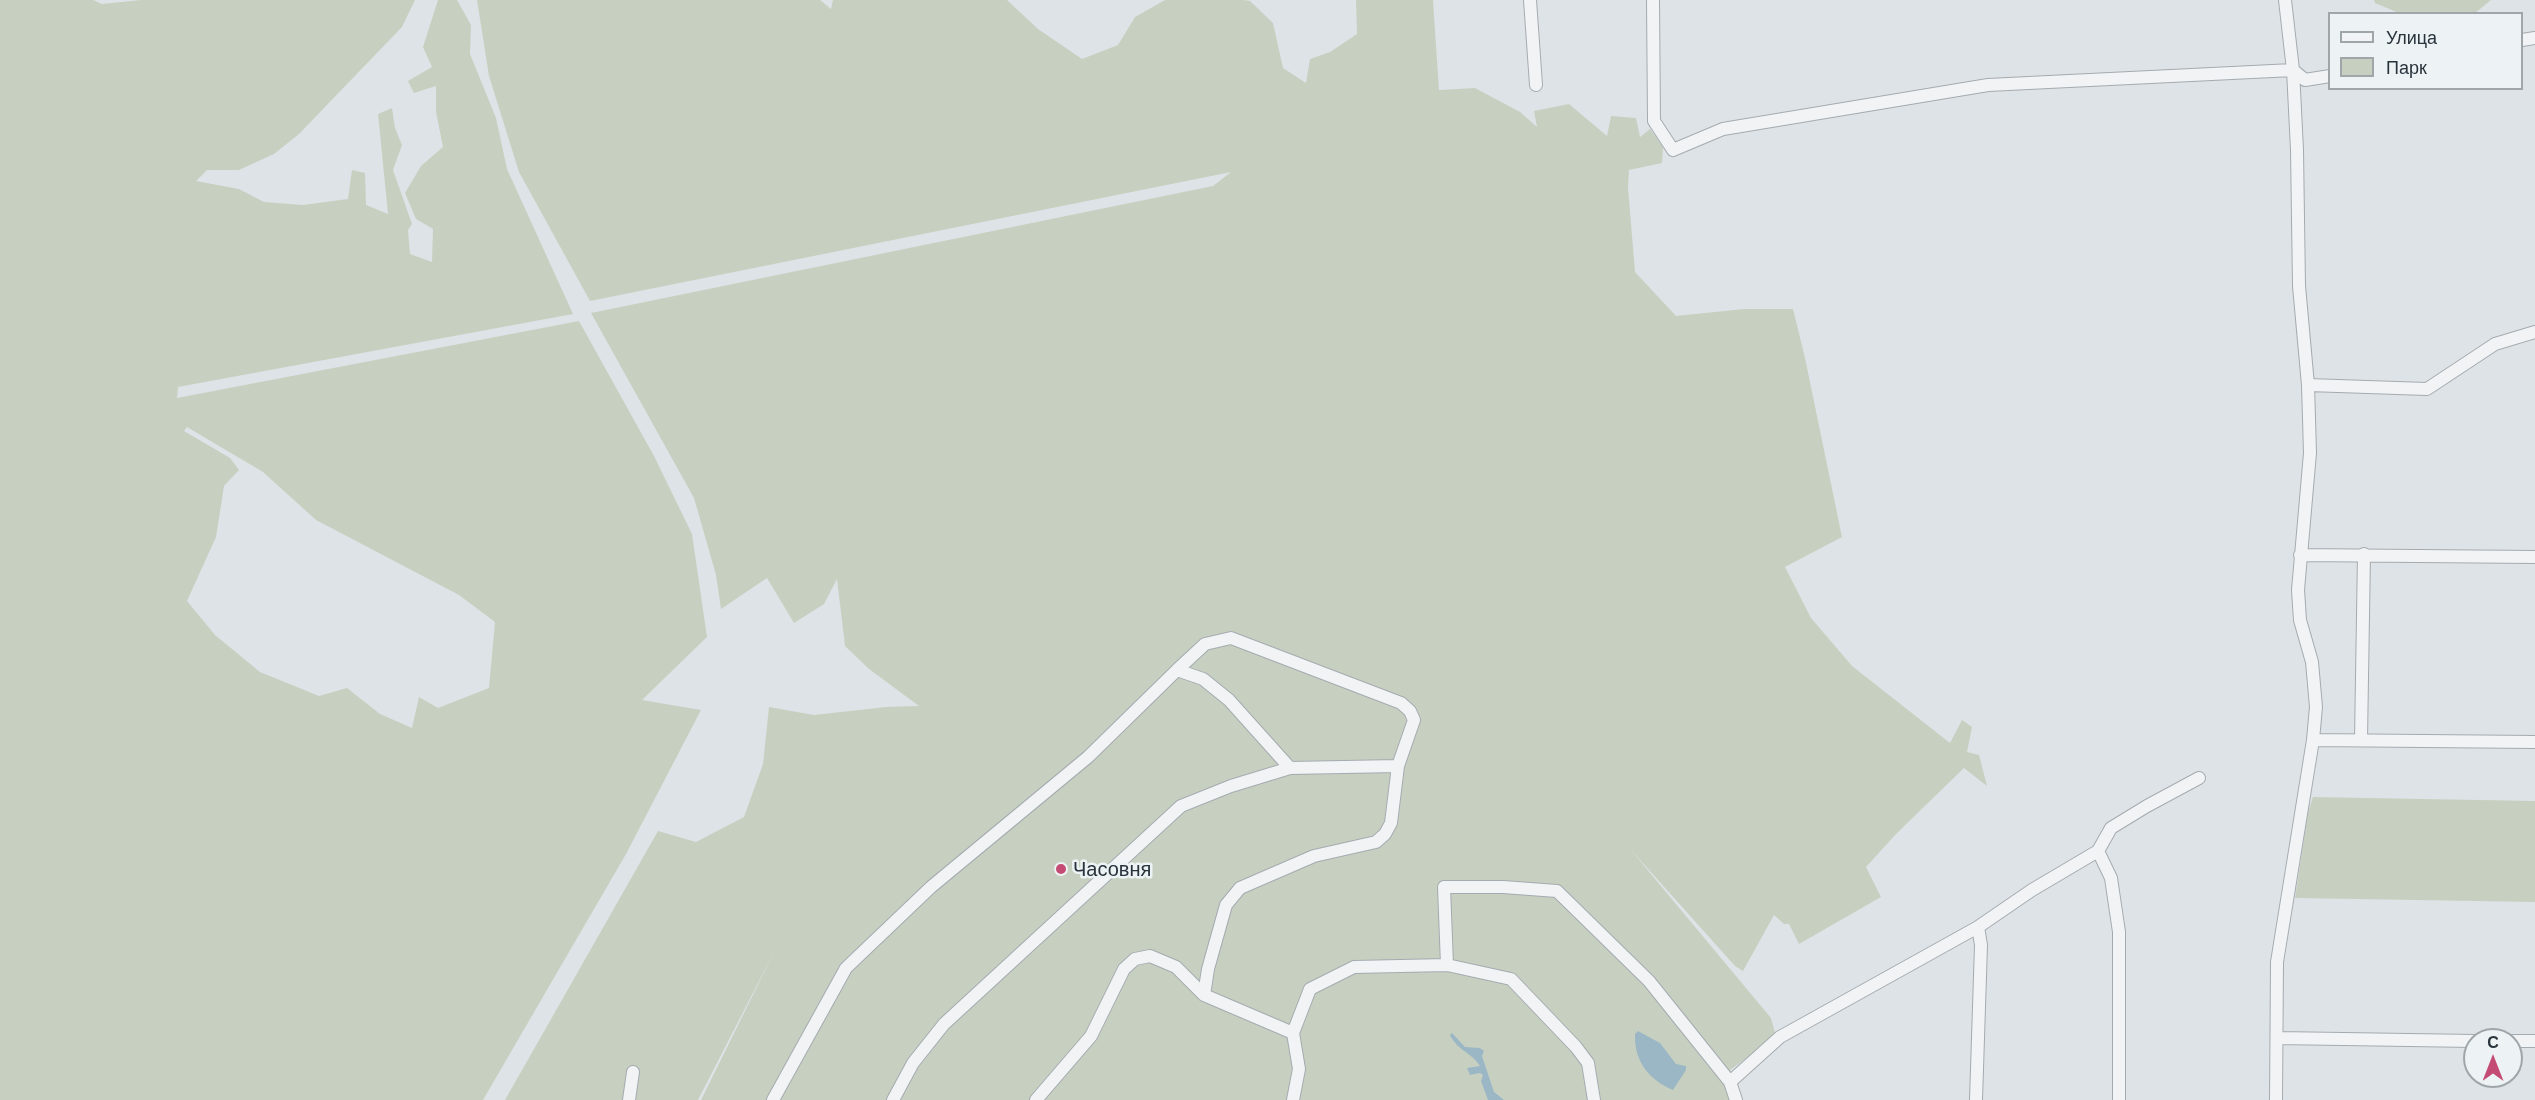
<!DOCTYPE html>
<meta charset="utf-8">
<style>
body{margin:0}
#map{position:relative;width:2535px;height:1100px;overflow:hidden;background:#dee3e7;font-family:Barlow,sans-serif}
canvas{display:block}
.legend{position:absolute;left:2328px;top:12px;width:195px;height:78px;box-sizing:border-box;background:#edf2f4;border:2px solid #9ea6aa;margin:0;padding:8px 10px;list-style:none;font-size:18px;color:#28333c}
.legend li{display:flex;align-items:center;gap:12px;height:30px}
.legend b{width:30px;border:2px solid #9ea6aa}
.north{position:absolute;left:2463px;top:1028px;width:60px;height:60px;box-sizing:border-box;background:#edf2f4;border:2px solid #9ea6aa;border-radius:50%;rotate:0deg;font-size:16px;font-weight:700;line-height:24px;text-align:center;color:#28333c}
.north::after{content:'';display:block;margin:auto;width:21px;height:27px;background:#c44b73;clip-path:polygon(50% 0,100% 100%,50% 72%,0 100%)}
</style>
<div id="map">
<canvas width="2535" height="1100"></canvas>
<ul class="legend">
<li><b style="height:8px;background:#f1f3f5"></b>Улица</li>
<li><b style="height:16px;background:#c7d0c0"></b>Парк</li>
</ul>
<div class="north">С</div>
</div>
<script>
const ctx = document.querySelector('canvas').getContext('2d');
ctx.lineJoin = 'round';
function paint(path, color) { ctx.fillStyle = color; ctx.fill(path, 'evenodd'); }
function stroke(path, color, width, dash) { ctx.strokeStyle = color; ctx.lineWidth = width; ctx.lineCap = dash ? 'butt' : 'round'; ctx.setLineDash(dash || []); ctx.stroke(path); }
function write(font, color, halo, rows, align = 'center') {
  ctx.font = font + ' Barlow,sans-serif'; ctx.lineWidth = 5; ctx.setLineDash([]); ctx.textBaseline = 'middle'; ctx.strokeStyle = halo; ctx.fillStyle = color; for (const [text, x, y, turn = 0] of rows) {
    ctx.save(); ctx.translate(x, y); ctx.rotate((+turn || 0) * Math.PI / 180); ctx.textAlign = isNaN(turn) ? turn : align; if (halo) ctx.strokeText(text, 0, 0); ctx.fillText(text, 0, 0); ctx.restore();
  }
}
paint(new Path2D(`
 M0,0H93L102,4L141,0H415L402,27L299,134L274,154L239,170H207L196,181L239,189L264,202L303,205L348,199L352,170L365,173L366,205L388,214L378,114L392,108L395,128L402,145L393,170L412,224L408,230L410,254L432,262L433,229L416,219L405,193L421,166L443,147L436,112V86L414,93L408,81L432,67L423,47L438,0H457L471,25L470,54L496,118L507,169L573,314L178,387L177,398L579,321L654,456L692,534L707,637L642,700L701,710L626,854L483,1100H0ZM187,427L263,472L316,520L459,595L495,622L489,688L438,708L419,697L412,728L380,714L347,688L319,696L260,672L215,635L187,601L216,537L224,486L239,470L230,458L184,431Z
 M477,0H820L831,9L833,0H1007L1038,29L1082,59L1118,45L1135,17L1165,0H1243L1250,1L1273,23L1283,68L1306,83L1310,59L1330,52L1357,34L1356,0H1433L1439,90L1475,88L1520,112L1537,127L1534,111L1569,104L1607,136L1611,116L1636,118L1640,137L1650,129L1663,147L1662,163L1629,170L1628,187L1635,272L1676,316L1744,309H1793L1805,358L1842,537L1785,567L1811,618L1852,666L1950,743L1962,720L1972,727L1967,752L1979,755L1987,786L1964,768L1897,833L1866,867L1881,897L1799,944L1789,924H1784L1774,915L1743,971L1735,966L1631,850L1771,1018L1776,1037L1730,1070L1741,1100H701L774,952L698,1100H505L658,831L696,842L744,817L763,764L769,707L814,715L886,707L919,706L869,669L845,646L837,579L824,604L794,623L767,578L721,609L716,575L694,498L591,313L1213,186L1231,172L590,301L519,172L489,76Z
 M2374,0H2491L2474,14L2399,13L2375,3Z
 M2313,797L2535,801V902L2295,898L2308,812Z`), '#c7d0c0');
paint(new Path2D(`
 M1638,1031L1660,1043L1676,1064L1686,1066V1070L1673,1090C1649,1080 1634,1061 1635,1034Z
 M1452,1033L1465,1047L1480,1048L1484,1051L1482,1056L1494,1092L1504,1100H1488L1481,1081L1483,1075L1480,1073L1470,1075L1467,1068L1480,1066C1472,1053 1457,1050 1450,1035Z`), '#9bb7c5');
const minor = new Path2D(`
 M1530,0L1536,85
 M1653,0L1654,121L1673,150L1723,129L1988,85L2293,70L2305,80L2330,76
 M2522,40L2535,38
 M2308,385L2427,389L2495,344L2535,332
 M2300,555L2535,557
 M1177,670L1205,644L1231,638L1401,703L1410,711L1414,720L1398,766L1391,823L1385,834L1376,842L1314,856L1240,888L1226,905L1208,969L1204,995
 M2313,740L2535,742
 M2361,740L2364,554
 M2098,851L2111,878L2119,932V1100
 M1447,965L1444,887H1503L1557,891L1649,981L1730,1082L1736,1100
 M2277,1038L2475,1041
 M2511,1041H2535
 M1730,1082L1780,1037L1978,927L2032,890L2098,851L2111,828L2147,806L2199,778
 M629,1100L633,1072
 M773,1100L846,968L931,887L1088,757L1177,670L1203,679L1229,700L1290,768
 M893,1100L913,1063L944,1024L1181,806L1231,786L1290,768L1398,766
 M1036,1100L1091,1036L1124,969L1135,959L1150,956L1176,967L1204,995L1293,1033
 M1293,1100L1299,1069L1293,1033L1310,989L1354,967L1447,965L1511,979L1576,1047L1588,1063L1594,1100
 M1976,1100L1981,945L1978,927
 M2276,1100L2277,962L2313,740L2316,707L2312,662L2300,620L2298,590L2310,453L2308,385L2299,286L2297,150L2293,70L2285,0`);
stroke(minor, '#a4abb0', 14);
stroke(minor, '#f1f3f5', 12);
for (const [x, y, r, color] of [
 [1061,869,6,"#c44b73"]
]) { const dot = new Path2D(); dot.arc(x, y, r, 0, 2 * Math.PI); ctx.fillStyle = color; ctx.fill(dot); stroke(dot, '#edf2f4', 2); }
write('20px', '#28333c', '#edf2f4', [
 ["Часовня",1073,869]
], 'left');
</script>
